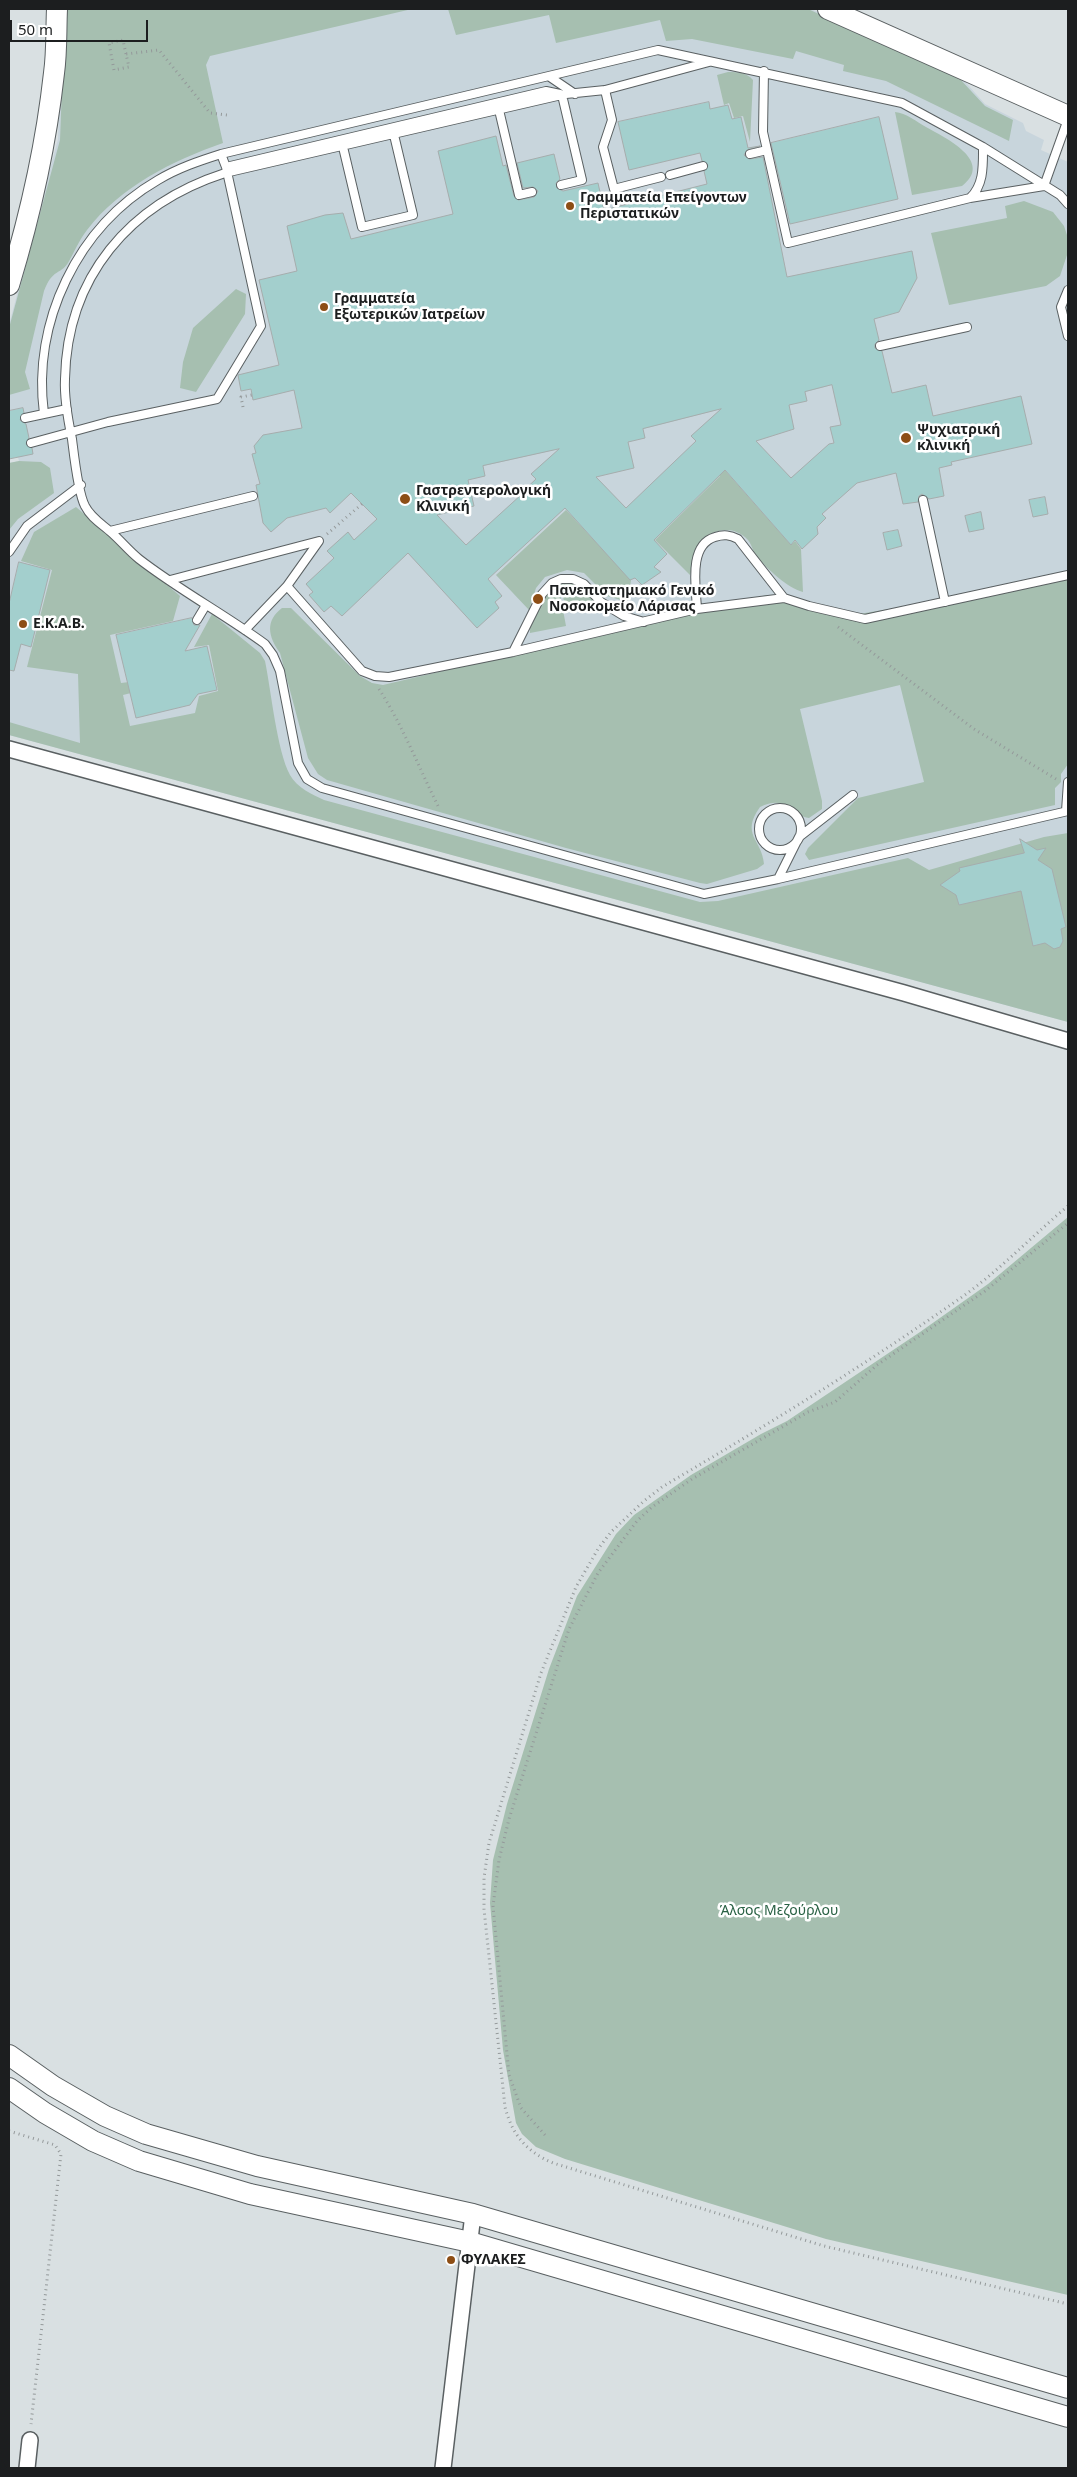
<!DOCTYPE html>
<meta charset="utf-8">
<style>
body{margin:0}
#map{position:relative;width:1077px;height:2477px;overflow:hidden;background:#d9e0e2;font-family:"Noto Sans",sans-serif}
canvas{display:block}
.frame{position:absolute;inset:0;border:10px solid #1c1e1f;pointer-events:none}
.scale{position:absolute;left:10px;top:20px;width:138px;height:22px;box-sizing:border-box;border:2px solid #1c1e1f;border-top:0;padding-left:6px;font-size:15px;line-height:18px;white-space:nowrap;color:#1c1e1f;-webkit-text-stroke:4px #fff;paint-order:stroke}
</style>
<div id="map">
<canvas width="1077" height="2477"></canvas>
<div class="frame"></div>
<div class="scale">50 m</div>
</div>
<script>
const ctx = document.querySelector('canvas').getContext('2d');
ctx.lineJoin = 'round';
function paint(path, color) { ctx.fillStyle = color; ctx.fill(path, 'evenodd'); }
function stroke(path, color, width, dash) { ctx.strokeStyle = color; ctx.lineWidth = width; ctx.lineCap = dash ? 'butt' : 'round'; ctx.setLineDash(dash || []); ctx.stroke(path); }
function write(font, color, halo, rows, align = 'center') {
  ctx.font = font + ' "Noto Sans",sans-serif'; ctx.lineWidth = 5; ctx.setLineDash([]); ctx.textBaseline = 'middle'; ctx.strokeStyle = halo; ctx.fillStyle = color; for (const [text, x, y, turn = 0] of rows) {
    ctx.save(); ctx.translate(x, y); ctx.rotate((+turn || 0) * Math.PI / 180); ctx.textAlign = isNaN(turn) ? turn : align; if (halo) ctx.strokeText(text, 0, 0); ctx.fillText(text, 0, 0); ctx.restore();
  }
}
paint(new Path2D(`
 M63,9H811L960,76L985,104L1023,123L1026,131L1044,140L1041,150L1068,162V1022L9,735V463L19,461L9,425V325L58,139Z`), '#c8d5dc');
paint(new Path2D(`
 M65,9H412L210,56L206,65L223,143C172,161 121,186 87,230C79,240 74,253 68,263C60,275 52,269 44,291L25,372L30,389L9,395V328L60,140Z
 M448,9H808L959,78L985,106L1013,120L1009,141L886,81L843,71L844,65L796,51L793,59L692,39L666,41L660,20L556,43L549,15L456,35Z
 M728,72C738,72 746,72 753,80L750,142L743,116L734,118L729,103L724,105L717,75Z
 M895,112C906,113 917,122 926,127C944,137 995,161 962,186L912,195Z
 M1024,201L1053,212L1064,226L1067,235L1068,252L1060,276L1046,286L949,305L931,233L1007,218L1005,206Z
 M236,289L246,294L245,314L196,392L180,388L183,362L193,328Z
 M19,461L41,462L50,468L54,493L18,519L9,530V463Z
 M722,467L791,545L795,541L801,549L803,592C787,588 768,569 757,557C753,552 752,545 748,540C732,523 707,529 697,549C694,557 693,567 690,575L655,540L720,476L717,472Z
 M76,507L180,596L173,621L110,635L121,683L129,682L131,693L123,695L130,726L195,713L199,696L218,691L209,645L194,647L212,614L260,653L265,661C271,690 277,751 290,775C297,788 312,794 324,800L700,902L718,901L908,858L929,870L1044,837L1068,833V1022L9,735V722L80,743L78,674L27,667L52,570L21,561L34,532Z
 M566,510L631,580L628,602L607,596L584,573L567,570L545,577L536,588L529,610L496,575Z
 M567,576L600,599L565,606L559,577Z
 M557,578L566,626L530,633V624L544,600L545,591Z
 M1068,579V764L1061,774V782L1055,788V805L809,860L805,854L808,848L858,798L924,782L900,685L800,709L822,801V809L809,818C790,815 787,794 760,807C740,835 762,839 764,864L757,869L707,884L700,883L566,848L327,780L318,774L308,758L280,653C268,636 265,621 282,608H291L360,676L372,683L383,685L767,595L853,615Z
 M1068,1217V2295L826,2239L565,2159L536,2147L522,2134L516,2123L503,2050L490,1903L493,1860L507,1804L549,1669L577,1596L616,1534L634,1515L691,1475L761,1434L787,1421L920,1332L988,1284Z`), '#a6bfb0');
const building = new Path2D(`
 M709,102L710,109L728,105L732,119L741,117L748,148L760,146L747,150L744,155L749,159L763,157L787,277L912,251L917,278L899,312L874,319L879,340L875,344V348L882,351L892,393L926,385L933,416L1021,396L1032,444L951,462L952,465L939,468L944,496L929,499L922,494L919,496L918,502L903,504L896,473L857,483L822,514L826,518L817,527L818,534L802,549L795,540L791,545L725,470L654,540L667,554L654,567L661,572L642,585L635,578L630,580L565,508L488,579L502,596L495,602L499,608L477,628L408,553L342,616L331,606L324,612L309,595L313,592L306,584L334,558L327,551L348,532L354,540L377,519L351,493L330,513L326,508L287,518L271,532L263,523L256,485L260,484L252,454L256,453L254,446L263,435L302,428L294,390L253,400L251,389L241,391L238,375L279,365L259,280L297,271L287,226L325,215L343,213L351,239L453,214L438,151L496,136L503,166L506,165L514,196L518,200L534,197L538,191L533,187L523,188L517,163L554,154L560,179L556,183L557,188L563,191L598,183L604,210L707,184L704,171L708,165L702,161L700,153L629,170L618,122ZM832,385L841,425L830,427L834,443L829,444L791,478L756,441L794,429L789,405L807,401L805,392ZM721,409L691,436L696,441L626,508L596,477L634,468L628,442L645,438L643,429ZM559,449L531,474L536,479L519,495L522,494L466,545L437,515L474,506L468,480L485,476L483,466Z
 M879,117L898,199L790,224L771,143Z
 M23,408L24,413L20,420L26,424L29,438L26,444L32,448L33,454L9,459V411Z
 M1045,497L1048,514L1033,517L1029,500Z
 M981,512L984,529L969,532L965,516Z
 M898,530L902,546L887,550L883,533Z
 M19,562L50,570L31,647L21,644L14,671L9,670V604Z
 M192,618L194,625H200L185,651L207,646L217,690L198,694L190,705L136,718L116,635Z
 M1020,839L1037,850L1046,848L1038,860L1052,869L1066,927L1061,929L1063,941L1060,947L1054,949L1045,943L1033,946L1021,891L959,905L956,895L940,885L960,871L959,868L1024,853Z`);
paint(building, '#a3cfcd');
stroke(building, '#a6adad', 1);
const service = new Path2D(`
 M709,62L605,90L566,94L225,173C129,204 67,277 65,379C64,399 68,420 72,439C74,455 78,493 85,506C91,518 102,524 112,533C121,541 129,551 139,559C179,590 224,614 265,644L273,655L280,671L298,763L307,779L322,788L704,894L778,879L1068,811
 M764,71L763,132L788,243L970,198L1044,186L1068,119
 M550,77L575,94
 M605,90L612,120L603,147L614,189L661,177
 M499,110L519,195L532,192
 M343,147L362,227L413,215L394,135
 M750,154L767,150
 M226,167L546,91L560,94
 M670,175L703,166
 M561,185L582,180L562,95
 M970,198C984,185 983,166 983,147
 M1068,290L1061,307L1068,336
 M880,346L967,327
 M44,414C32,322 77,227 158,180C178,168 199,161 221,154L658,50L902,103L983,147L1060,195L1068,204
 M25,418L67,409
 M31,443L108,422L217,399L261,326L226,167L221,154
 M923,500L945,602
 M110,531L253,496
 M9,552L27,526L81,485
 M170,580L319,541L287,586L245,630
 M287,586L362,671L375,676L389,677L513,652L697,609L784,598L809,606L865,619L1068,575
 M697,609C696,587 688,545 715,537C724,534 730,535 738,539L784,598
 M197,620L206,605
 M513,652L542,594L552,583L561,579H573L584,584L601,602L624,616L644,622
 M759 829a21 21 0 1 1 42 0a21 21 0 1 1-42 0Z
 M1066,811L1068,782
 M778,879L799,837L853,795`);
const minor = new Path2D(`
 M9,749L904,993L1068,1041
 M27,2468L30,2440
 M443,2468L473,2214`);
const tertiary = new Path2D(`
 M828,9L1068,116
 M9,285C30,216 46,146 54,73C57,52 56,30 57,9
 M9,2055L53,2086L105,2116L146,2134L257,2166L473,2214L1068,2388
 M9,2088L45,2113L93,2141L139,2161L250,2194L470,2242L1068,2417`);
stroke(service, '#5a6062', 10);
stroke(minor, '#5a6062', 18);
stroke(tertiary, '#5a6062', 22);
stroke(new Path2D(`
 M126,54L123,40L109,43L114,70L129,67L126,54L159,50L210,113L227,115
 M243,407L241,397L252,395
 M327,534L362,504
 M838,627L974,729L1056,779
 M379,689C403,726 419,768 439,808
 M1068,1206C1032,1236 1000,1270 962,1297C865,1365 764,1427 662,1487L644,1501L611,1532L598,1549L576,1587L541,1673L489,1843L484,1878V1909L505,2107C512,2135 527,2152 553,2163L824,2246L1068,2304
 M9,2131L55,2145L61,2154L31,2424
 M545,2135L521,2108L509,2075L493,1906L499,1860L509,1819L569,1629L598,1573L637,1521L652,1507L692,1479L808,1412L835,1402L877,1365L985,1291L1068,1223`), '#94999a', 3, [1, 4]);
stroke(service, '#fff', 8);
stroke(minor, '#fff', 15);
stroke(tertiary, '#fff', 20);
for (const [x, y, r, color] of [
 [570,206,5,"#8d4e15"],
 [324,307,5,"#8d4e15"],
 [906,438,6,"#8d4e15"],
 [405,499,6,"#8d4e15"],
 [538,599,6,"#8d4e15"],
 [23,624,5,"#8d4e15"],
 [451,2260,5,"#8d4e15"]
]) { const dot = new Path2D(); dot.arc(x, y, r, 0, 2 * Math.PI); ctx.fillStyle = color; ctx.fill(dot); stroke(dot, '#fff', 2); }
write('bold 14px', '#1c1e1f', '#fff', [
 ["Γραμματεία Επείγοντων",580,198],
 ["Περιστατικών",580,214],
 ["Γραμματεία",334,299],
 ["Εξωτερικών Ιατρείων",334,315],
 ["Ψυχιατρική",917,430],
 ["κλινική",917,446],
 ["Γαστρεντερολογική",416,491],
 ["Κλινική",416,507],
 ["Πανεπιστημιακό Γενικό",549,591],
 ["Νοσοκομείο Λάρισας",549,607],
 ["E.K.A.B.",33,624],
 ["ΦΥΛΑΚΕΣ",461,2260]
], 'left');
write('14px', '#296144', '#fff', [
 ["Άλσος Μεζούρλου",779,1911]
]);
</script>
